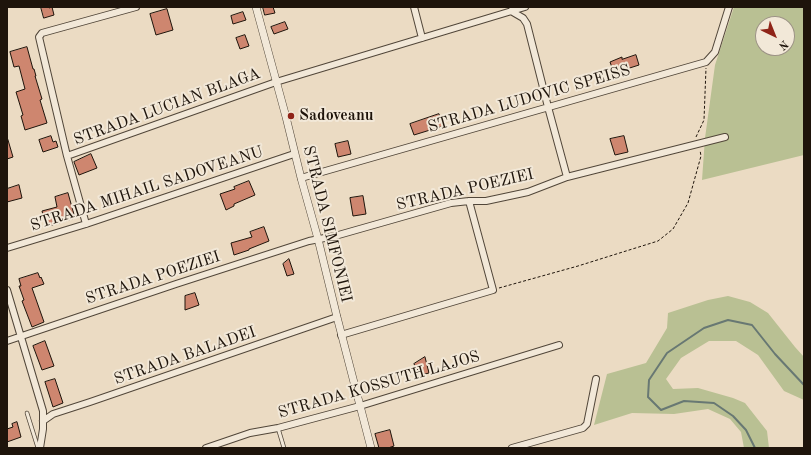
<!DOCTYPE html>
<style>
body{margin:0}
#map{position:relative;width:811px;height:455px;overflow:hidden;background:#ebdbc3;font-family:"Old Standard TT",serif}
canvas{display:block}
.frame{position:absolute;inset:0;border:8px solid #1e140b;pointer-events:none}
.north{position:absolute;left:755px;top:16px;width:40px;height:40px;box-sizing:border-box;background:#f2e8d8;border:1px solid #9d9386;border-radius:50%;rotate:137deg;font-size:11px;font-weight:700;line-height:16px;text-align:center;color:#1e140b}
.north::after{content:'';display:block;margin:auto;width:14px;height:18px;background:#8f2418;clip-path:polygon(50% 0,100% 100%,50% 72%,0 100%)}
</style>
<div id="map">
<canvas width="811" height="455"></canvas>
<div class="frame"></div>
<div class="north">N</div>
</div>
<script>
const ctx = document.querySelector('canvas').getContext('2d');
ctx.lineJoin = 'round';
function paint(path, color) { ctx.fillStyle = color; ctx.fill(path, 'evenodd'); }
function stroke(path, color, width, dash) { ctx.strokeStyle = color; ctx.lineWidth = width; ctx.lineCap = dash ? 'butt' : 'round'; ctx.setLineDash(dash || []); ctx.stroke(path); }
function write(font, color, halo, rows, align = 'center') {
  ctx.font = font + ' "Old Standard TT",serif'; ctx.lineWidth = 4; ctx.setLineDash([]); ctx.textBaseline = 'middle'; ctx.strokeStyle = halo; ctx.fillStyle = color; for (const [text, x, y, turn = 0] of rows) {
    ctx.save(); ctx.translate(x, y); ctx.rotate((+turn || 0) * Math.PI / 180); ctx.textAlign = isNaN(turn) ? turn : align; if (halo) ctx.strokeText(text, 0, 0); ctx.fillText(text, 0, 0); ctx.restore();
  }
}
paint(new Path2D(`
 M734,7H804V155L702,180L705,138L715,65ZM763,24H787V48H763Z
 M728,296L750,302L768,313L795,347L804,357V400L784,391L758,355L736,341H709L681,358L666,379L673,389L698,388L733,398L745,403L767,431L769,448H744L741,432L730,419L708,409L674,414L632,413L594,425L607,374L646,363L667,328L668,313L708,300Z`), '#b9c093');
stroke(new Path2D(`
 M755,448L746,430L733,416L714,403L684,401L661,410L648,397L649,380L667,353L704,328L728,320L752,325L775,354L804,385`), '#687873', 2);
const building = new Path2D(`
 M41,7H48L49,8L52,7L54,15L44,18Z
 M263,7H273L275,13L265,15Z
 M167,9L173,30L156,35L150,14Z
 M243,12L246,20L233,24L231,16Z
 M285,22L288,29L274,34L271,27Z
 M245,35L249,46L240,49L236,38Z
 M27,47L33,69H34L36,76H35L42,99L40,100L47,123L25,130L21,116L23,115L16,92L25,89L19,66L14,67L10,52Z
 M636,55L639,65L614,73L610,62L622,57V59Z
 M439,114L443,126L414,135L410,124Z
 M51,136L53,142L56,141L58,147L43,152L39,140Z
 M624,136L628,152L615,155L610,139Z
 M8,140L13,157L7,159V141Z
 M348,141L351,154L338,157L335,144Z
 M91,154L97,168L79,175L74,162Z
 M249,181L255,195L234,204V206L226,210L220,194L235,189L234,187Z
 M19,185L22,198L7,202V189Z
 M68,193L75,218L46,227L42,211L57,207L55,197Z
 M363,196L366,214L353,216L350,198Z
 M264,227L269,241L249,249V250L234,255L231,243L252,237L250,232Z
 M289,259L294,274L287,276L283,264Z
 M38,273L40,278L41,277L44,284L32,288L44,322L32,327L22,301L24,300L19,286H21L19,279Z
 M195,293L199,305L185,310V296Z
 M45,341L54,366L42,370L33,346Z
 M425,357L429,373L421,375L414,364Z
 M55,379L63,403L53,407L45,382Z
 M17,422L21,437L7,442V429L13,427L12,424Z
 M390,430L394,446L388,448H379L375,434Z`);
paint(building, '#ce866f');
stroke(building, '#1e140b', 1);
const service = new Path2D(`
 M27,413L38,448
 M278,428L284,448`);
const minor = new Path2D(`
 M414,7L422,38
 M511,11L523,18L527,24L548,107L567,177
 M67,156L276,82L525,7
 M301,178L706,62L715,52L729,7
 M86,224L67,156L39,37L42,33L136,7
 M7,248L86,224L294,154
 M7,290L43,411V429L40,448
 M341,335L493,290L469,201
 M7,341L176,284L309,241L335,236L451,203L469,201H486L528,192L567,177L725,137
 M43,421L53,414L90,402L337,317
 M206,448L250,433L278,428L360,406L559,345
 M512,448L583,428L587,424L596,379`);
const tertiary = new Path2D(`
 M256,7L286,117L301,178L318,239L337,317L371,448`);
stroke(service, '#514639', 4.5);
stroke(minor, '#514639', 8);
stroke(tertiary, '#514639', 8);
stroke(new Path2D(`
 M696,137L704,120L706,68
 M499,288L578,266L658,241L673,229L688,203L701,156L700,150`), '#1e140b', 1, [3, 2]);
stroke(service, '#f2e8d8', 3);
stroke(minor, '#f2e8d8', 6);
stroke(tertiary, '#f2e8d8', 7);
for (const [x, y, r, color] of [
 [291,116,4,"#8f2418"]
]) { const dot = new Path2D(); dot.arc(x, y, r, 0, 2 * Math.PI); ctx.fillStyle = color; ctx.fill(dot); stroke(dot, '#f2e8d8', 1.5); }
write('16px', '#1e140b', '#f2e8d8', [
 ["STRADA LUDOVIC SPEISS",529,99,-16],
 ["STRADA LUCIAN BLAGA",167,107,-20],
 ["STRADA MIHAIL SADOVEANU",147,189,-18],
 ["STRADA POEZIEI",465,190,-13],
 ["STRADA SIMFONIEI",327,224,76],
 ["STRADA POEZIEI",153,278,-18],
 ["STRADA BALADEI",185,356,-19],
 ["STRADA KOSSUTH LAJOS",379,385,-16]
]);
write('bold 16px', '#1e140b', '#f2e8d8', [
 ["Sadoveanu",299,116]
], 'left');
</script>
